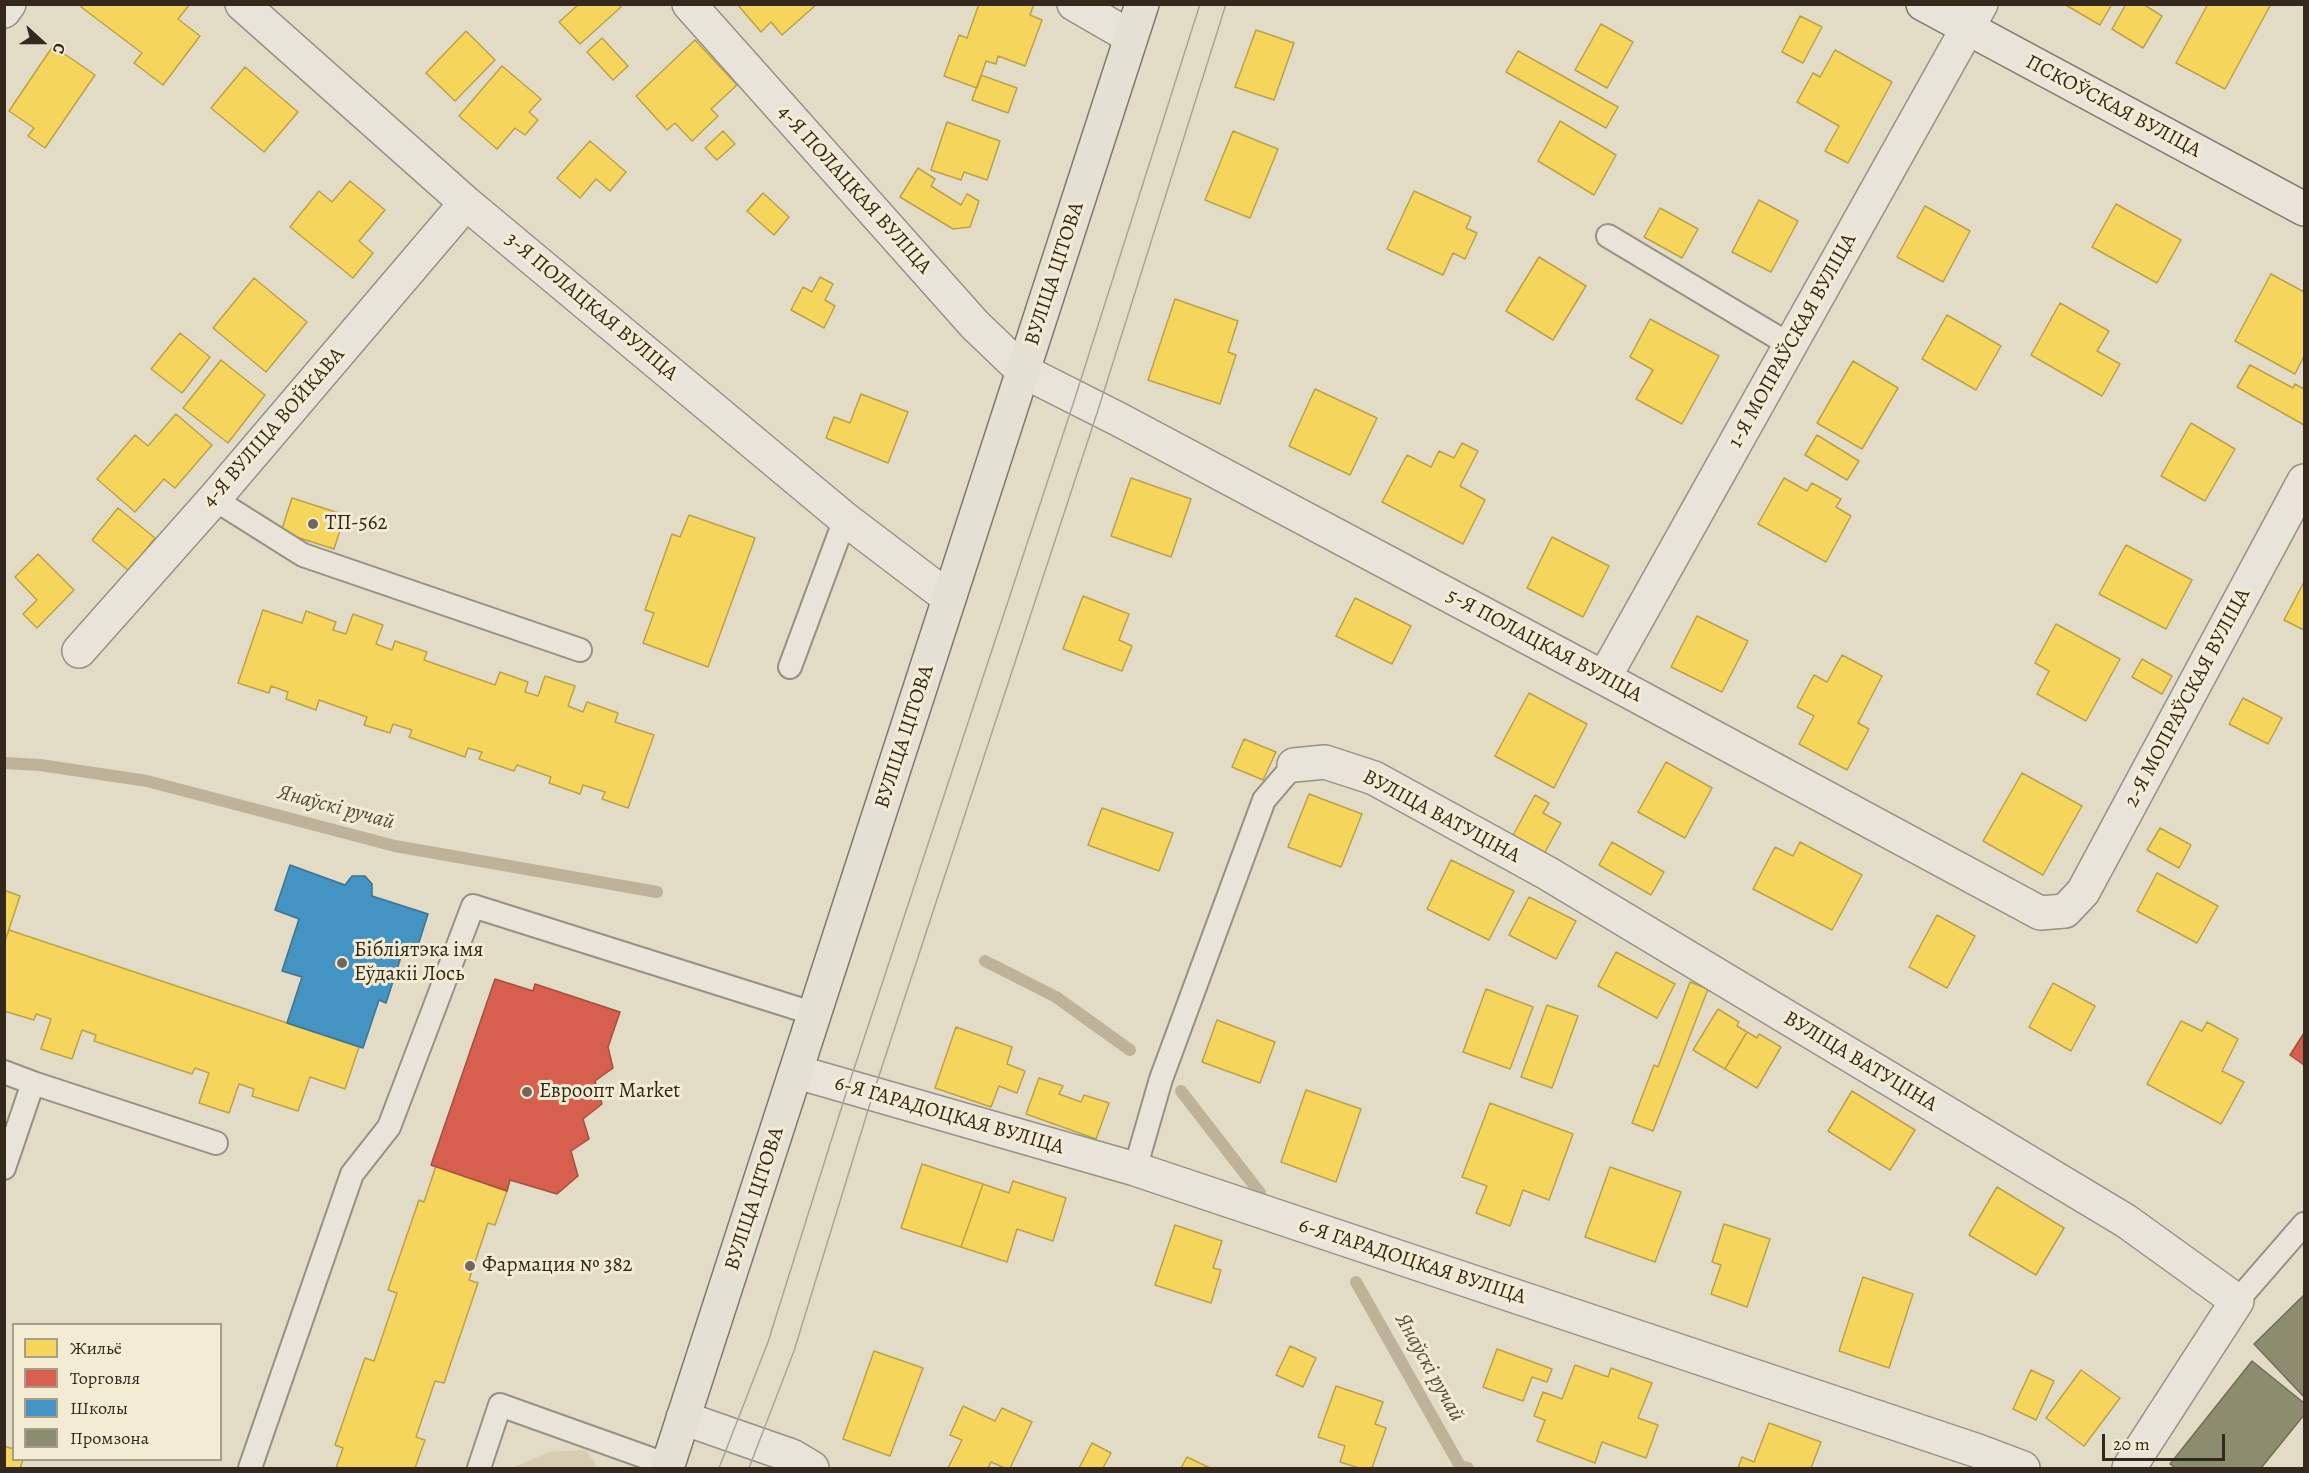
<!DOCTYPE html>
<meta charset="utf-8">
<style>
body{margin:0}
#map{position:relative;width:2309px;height:1473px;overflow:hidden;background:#e2dbc6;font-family:Alegreya,serif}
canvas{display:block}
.frame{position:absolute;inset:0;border:6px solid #34271c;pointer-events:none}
.legend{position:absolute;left:12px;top:1323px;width:210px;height:138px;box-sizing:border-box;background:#f3ecd3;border:2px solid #a79d8a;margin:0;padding:8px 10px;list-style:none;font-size:18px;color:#34271c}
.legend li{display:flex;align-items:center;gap:12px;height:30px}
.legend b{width:30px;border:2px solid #a79d8a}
.north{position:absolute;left:12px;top:12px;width:60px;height:60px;-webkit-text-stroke:4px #f3ecd3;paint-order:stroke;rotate:111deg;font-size:16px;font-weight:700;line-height:24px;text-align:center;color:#34271c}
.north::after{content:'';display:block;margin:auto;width:21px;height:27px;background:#34271c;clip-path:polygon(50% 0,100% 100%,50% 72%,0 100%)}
.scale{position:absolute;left:2102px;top:1434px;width:123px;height:27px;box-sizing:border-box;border:3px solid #34271c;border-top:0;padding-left:8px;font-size:18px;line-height:21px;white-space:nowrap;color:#34271c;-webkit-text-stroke:4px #f3ecd3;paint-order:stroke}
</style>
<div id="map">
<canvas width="2309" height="1473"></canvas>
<div class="frame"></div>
<ul class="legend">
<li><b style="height:16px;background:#f6d55c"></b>Жильё</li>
<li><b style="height:16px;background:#d6604d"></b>Торговля</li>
<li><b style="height:16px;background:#4393c3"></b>Школы</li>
<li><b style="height:16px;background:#8c8c6e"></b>Промзона</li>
</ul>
<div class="north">С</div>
<div class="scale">20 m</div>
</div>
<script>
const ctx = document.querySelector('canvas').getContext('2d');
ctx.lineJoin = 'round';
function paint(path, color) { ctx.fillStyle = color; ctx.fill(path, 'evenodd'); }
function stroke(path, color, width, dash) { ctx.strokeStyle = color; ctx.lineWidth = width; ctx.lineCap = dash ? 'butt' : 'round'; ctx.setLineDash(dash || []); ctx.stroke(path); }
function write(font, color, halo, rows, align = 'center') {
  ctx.font = font + ' Alegreya,serif'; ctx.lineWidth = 6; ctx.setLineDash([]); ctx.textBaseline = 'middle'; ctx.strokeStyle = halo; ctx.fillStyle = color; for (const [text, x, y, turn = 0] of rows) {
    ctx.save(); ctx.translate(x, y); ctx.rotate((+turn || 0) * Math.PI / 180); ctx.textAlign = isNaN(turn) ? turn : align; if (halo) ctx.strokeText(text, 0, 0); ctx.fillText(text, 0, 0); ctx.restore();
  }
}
paint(new Path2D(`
 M586,1450L596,1464L594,1468H512L549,1452Z`), '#d7cdb1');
const homes = new Path2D(`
 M83,4H190L178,19L200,36L163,85L134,63L142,53L81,7Z
 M579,4H619L621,7L580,44L559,22Z
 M737,4H817L782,35L771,22L761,32Z
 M979,4H1034L1030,15L1042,20L1025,66L998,56L996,64L986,61L977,88L944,76L959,35L967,38Z
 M2064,4H2112L2100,25Z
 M2126,4H2143L2162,16L2143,48L2112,29Z
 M2208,4H2271L2225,89L2176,63Z
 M1800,16L1822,27L1803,63L1782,52Z
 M1601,24L1633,42L1607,88L1575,70Z
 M1256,30L1294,43L1274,100L1235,87Z
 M466,31L495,60L455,101L426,73Z
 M602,38L628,66L613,80L587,52Z
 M695,40L737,85L711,109L718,116L692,141L675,123L667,130L636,96Z
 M53,46L95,75L45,148L28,136L34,128L9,111Z
 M1835,50L1892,82L1848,163L1825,151L1839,126L1797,102L1813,73L1820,77Z
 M1518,51L1618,107L1606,128L1506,72Z
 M502,66L541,99L529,112L538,120L525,135L515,128L497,149L459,116Z
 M245,67L298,112L264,152L211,108Z
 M981,75L1017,88L1008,113L972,100Z
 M1560,121L1616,155L1594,195L1538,161Z
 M947,122L1000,141L987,180L964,172L961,180L931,170Z
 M723,131L735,144L717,160L705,148Z
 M1233,131L1278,149L1250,218L1205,200Z
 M590,141L626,172L610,191L596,179L580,198L557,178Z
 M918,168L935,179L931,186L961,205L967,194L979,201L970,227L953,229L900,197Z
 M350,181L385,210L359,241L373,253L353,278L290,227L319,191L332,202Z
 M1414,191L1471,217L1466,228L1477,233L1465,259L1453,253L1443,275L1387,249Z
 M763,193L789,217L774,235L747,211Z
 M1759,200L1798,221L1771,272L1732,252Z
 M2116,204L2181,240L2157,283L2092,247Z
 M1925,206L1970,231L1943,282L1897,257Z
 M1660,208L1698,229L1682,258L1644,237Z
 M1539,257L1586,286L1553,340L1506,311Z
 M2271,274L2304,292V356L2295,374L2235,341Z
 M820,277L833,284L825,300L835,306L824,328L791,310L803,287L812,292Z
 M254,278L307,322L266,372L213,328Z
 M1175,299L1238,321L1228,352L1236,355L1220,404L1148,380Z
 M2060,303L2109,331L2097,351L2120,364L2102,396L2031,355Z
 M1947,315L2001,346L1976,390L1922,359Z
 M1650,319L1719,356L1682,424L1636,399L1653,370L1630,357Z
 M180,333L210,357L182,393L151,369Z
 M221,360L265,395L228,443L183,408Z
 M1853,361L1898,388L1862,449L1817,423Z
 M2250,365L2293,388L2295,384L2304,389V425L2237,387Z
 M1315,389L1377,418L1350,475L1289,446Z
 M861,394L908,412L888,463L826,438L834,417L850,423Z
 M176,414L212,445L175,488L164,479L135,512L97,479L135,435L148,446Z
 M2191,423L2235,449L2205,501L2161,476Z
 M1817,435L1859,461L1847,480L1805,455Z
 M1462,443L1478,451L1460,486L1485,500L1463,544L1382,502L1407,455L1431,467L1439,451L1454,458Z
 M1131,478L1191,499L1171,557L1111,536Z
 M1784,478L1807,491L1812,483L1841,499L1836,507L1851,516L1826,562L1758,524Z
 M292,498L345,515L334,549L281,532Z
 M118,508L155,538L129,571L92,540Z
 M689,515L755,538L708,667L643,643L654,613L645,610L672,534L680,537Z
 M1552,537L1609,566L1583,617L1527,588Z
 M2126,545L2192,580L2166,629L2099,594Z
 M38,554L74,590L37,628L23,614L37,600L15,577Z
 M2304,582V630L2284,620Z
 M1083,596L1129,614L1119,640L1132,646L1122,671L1063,649Z
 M1355,598L1411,626L1392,664L1336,636Z
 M263,610L302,623L306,611L336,622L333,630L346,634L353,614L383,625L376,644L392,650L395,641L427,652L424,660L495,685L500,672L528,682L525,692L538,696L545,676L575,686L568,706L583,712L587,702L618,713L615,722L654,735L628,808L602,799L605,792L583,785L580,794L549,783L551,777L517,765L514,771L479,759L482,752L468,748L465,757L409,737L412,730L393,724L390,733L364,725L367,717L319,700L316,710L286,699L288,692L271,686L269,693L238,683Z
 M1697,616L1748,641L1722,692L1671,667Z
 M2056,624L2120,659L2086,721L2037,694L2049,671L2035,663Z
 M1842,655L1882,676L1858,723L1869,729L1847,770L1799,744L1814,716L1797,707L1814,675L1827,682Z
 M2142,659L2172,676L2162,694L2132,677Z
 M1529,693L1587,724L1554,788L1495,756Z
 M2243,698L2282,718L2268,744L2229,724Z
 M1244,739L1276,752L1263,780L1232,767Z
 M1666,762L1712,788L1685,838L1638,812Z
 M2022,773L2082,806L2043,875L1983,841Z
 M1309,794L1362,814L1341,867L1288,847Z
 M1535,795L1549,803L1543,813L1561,823L1544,854L1512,837Z
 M1102,808L1173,833L1159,871L1088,845Z
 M2160,828L2191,845L2179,868L2147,850Z
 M1612,842L1664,872L1651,895L1599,865Z
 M1800,842L1862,875L1832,930L1753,889L1775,847L1793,856Z
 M1451,860L1514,891L1489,940L1427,909Z
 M2157,873L2218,906L2197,943L2137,911Z
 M4,890L20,896L4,944Z
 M1529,897L1576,921L1556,959L1509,935Z
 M1937,915L1975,936L1947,988L1909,967Z
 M9,930L359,1047L345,1089L310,1077L298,1111L252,1096L254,1089L239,1084L229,1113L199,1103L209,1073L195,1068L192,1074L94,1041L96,1035L82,1030L72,1059L41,1049L51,1019L36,1014L34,1020L4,1011V944Z
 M1616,952L1675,984L1657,1018L1598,986Z
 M1690,982L1708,989L1653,1131L1632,1123L1654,1065L1658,1067Z
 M2053,983L2095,1006L2071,1051L2029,1027Z
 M1486,989L1533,1007L1510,1069L1463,1052Z
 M1547,1005L1578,1016L1552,1088L1521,1077Z
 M1718,1009L1739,1022L1737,1026L1747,1032L1725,1069L1693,1050Z
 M1217,1020L1275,1042L1260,1083L1202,1062Z
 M2181,1021L2202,1031L2207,1022L2238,1039L2222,1071L2244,1082L2221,1124L2147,1084Z
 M956,1027L1012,1047L1007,1064L1025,1071L1017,1093L999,1086L991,1107L935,1088Z
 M1747,1032L1757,1038L1759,1034L1781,1047L1757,1088L1725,1069Z
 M1039,1078L1063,1086L1059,1094L1081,1102L1084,1095L1109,1103L1096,1139L1026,1114Z
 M1306,1090L1361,1109L1336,1182L1281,1162Z
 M1852,1091L1915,1130L1890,1170L1828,1131Z
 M1490,1103L1573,1134L1549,1200L1523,1190L1510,1226L1476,1213L1487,1186L1462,1177Z
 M922,1164L983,1184L961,1247L901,1228Z
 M436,1166L507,1191L495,1225L488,1223L469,1280L478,1283L444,1383L435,1381L416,1437L425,1440L415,1468H336L343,1448L335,1445L365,1358L374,1361L397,1293L388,1290L419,1200L424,1202Z
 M1610,1167L1681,1192L1655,1262L1585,1237Z
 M1013,1181L1066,1198L1053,1241L1017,1229L1007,1262L961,1247L983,1184L1009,1193Z
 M1997,1187L2064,1228L2036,1275L1969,1235Z
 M1724,1224L1770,1239L1747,1307L1711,1294L1721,1265L1712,1262Z
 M1175,1225L1222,1241L1213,1268L1221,1270L1211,1303L1155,1285Z
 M1863,1277L1913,1294L1889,1368L1839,1351Z
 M1290,1346L1316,1358L1303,1387L1276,1375Z
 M1497,1349L1552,1369L1547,1382L1532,1377L1523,1401L1483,1387Z
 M874,1351L923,1368L890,1456L843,1439Z
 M1575,1365L1608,1377L1611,1368L1652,1383L1638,1418L1658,1425L1646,1458L1602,1442L1595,1463L1537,1441L1545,1420L1534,1416L1543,1392L1562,1399Z
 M2031,1370L2054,1381L2036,1420L2013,1409Z
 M2081,1370L2120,1398L2084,1446L2046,1418Z
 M1336,1386L1383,1402L1375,1424L1386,1428L1372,1468H1359L1340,1462L1345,1446L1318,1437Z
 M963,1406L995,1421L1002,1408L1032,1422L1010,1468H1005L991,1462L988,1468H948L962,1440L950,1435Z
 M1769,1423L1821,1442L1811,1468H1738L1742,1457L1754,1462Z
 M1092,1443L1111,1453L1103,1468H1079Z
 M4,1446L14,1449V1460H23L20,1468H4Z
 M1187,1457L1210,1468H1181Z`);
paint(homes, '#f6d55c');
stroke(homes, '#bca149', 1.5);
const shops = new Path2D(`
 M495,979L533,991L535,984L620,1012L608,1047L613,1068L595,1081L602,1104L583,1119L589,1139L571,1151L578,1176L557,1194L510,1180L507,1191L431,1165Z
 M2304,1033V1065L2290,1055Z`);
paint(shops, '#d6604d');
stroke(shops, '#a54f3e', 1.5);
const schools = new Path2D(`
 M290,865L345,885L352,876H365L372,884V896L428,914L415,955L403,951L386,1003L379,1000L363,1048L287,1023L302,977L282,971L299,919L275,910Z`);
paint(schools, '#4393c3');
stroke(schools, '#3e7391', 1.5);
const industry = new Path2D(`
 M2304,1295V1397L2254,1344Z
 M2252,1361L2304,1403V1415L2261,1468H2175L2170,1464Z`);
paint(industry, '#8c8c6e');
stroke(industry, '#726e55', 1.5);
stroke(new Path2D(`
 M4,763L40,765L147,781L395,846L657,892
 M985,961L1056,997L1130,1050
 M1181,1091L1260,1193
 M1356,1282L1460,1466L1468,1468`), '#beb398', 12);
const lane = new Path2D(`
 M1608,236L1790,345
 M214,499L303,555L580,650
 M790,667L845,519
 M4,1072L33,1083L216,1143
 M4,1168L33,1083
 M1135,1169L1161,1079L1264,800L1294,765
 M2237,1301L2304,1224
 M250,1468L352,1174L389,1127L473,906L815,1014
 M479,1468L500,1405L668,1465`);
const street = new Path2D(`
 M242,4L466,203L845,519L949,598
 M689,4L975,325L1023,371L1118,419L1604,678L2040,913L2065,911L2083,892L2304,481
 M1074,4L1131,37
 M4,11L9,4
 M79,651L214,499L466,203
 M1604,678L1981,4
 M1294,765L1325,762L1374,778L1547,873L2126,1221L2237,1301L2129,1468
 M797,1072L1135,1169L1978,1451L2023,1468
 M683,1418L792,1456L812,1468`);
const secondary = new Path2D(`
 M1923,4L2304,209`);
const primary = new Path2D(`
 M667,1468L1142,4`);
stroke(lane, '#969184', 26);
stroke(street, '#969184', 36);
stroke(secondary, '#7e796d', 36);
stroke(primary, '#7e796d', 36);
stroke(lane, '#e8e4da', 22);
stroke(street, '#e8e4da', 33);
stroke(secondary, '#e8e4da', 33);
stroke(primary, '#e4e0d4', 33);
stroke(new Path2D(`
 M719,1468L768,1342L848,1087L1075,398L1200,4
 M749,1468L794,1351L873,1094L1098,410L1226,4`), '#a8a49b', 1.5);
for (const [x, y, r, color] of [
 [313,524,6,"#716658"],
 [342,963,6,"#716658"],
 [527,1092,6,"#716658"],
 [470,1266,6,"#716658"]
]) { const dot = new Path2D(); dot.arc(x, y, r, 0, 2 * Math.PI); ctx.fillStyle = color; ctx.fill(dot); stroke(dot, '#f3ecd3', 2); }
write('21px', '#34271c', '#f3ecd3', [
 ["ПСКОЎСКАЯ ВУЛІЦА",2113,107,28],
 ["4-Я ПОЛАЦКАЯ ВУЛІЦА",854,190,48],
 ["ВУЛІЦА ЦІТОВА",1055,274,-72],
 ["3-Я ПОЛАЦКАЯ ВУЛІЦА",591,307,40],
 ["1-Я МОПРАЎСКАЯ ВУЛІЦА",1793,341,-61],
 ["4-Я ВУЛІЦА ВОЙКАВА",274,428,-49],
 ["5-Я ПОЛАЦКАЯ ВУЛІЦА",1544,646,28],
 ["2-Я МОПРАЎСКАЯ ВУЛІЦА",2188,698,-62],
 ["ВУЛІЦА ЦІТОВА",905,737,-72],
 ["ВУЛІЦА ВАТУЦІНА",1441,817,28],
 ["ВУЛІЦА ВАТУЦІНА",1860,1062,31],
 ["6-Я ГАРАДОЦКАЯ ВУЛІЦА",949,1116,16],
 ["ВУЛІЦА ЦІТОВА",755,1199,-72],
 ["6-Я ГАРАДОЦКАЯ ВУЛІЦА",1412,1262,18]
]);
write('21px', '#34271c', '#f3ecd3', [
 ["ТП-562",325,524],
 ["Бібліятэка імя",354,951],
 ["Еўдакіі Лось",354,975],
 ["Евроопт Market",539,1092],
 ["Фармация № 382",482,1266]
], 'left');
write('italic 22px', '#594c3c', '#f3ecd3', [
 ["Янаўскі ручай",336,808,15],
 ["Янаўскі ручай",1429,1368,61]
]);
</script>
